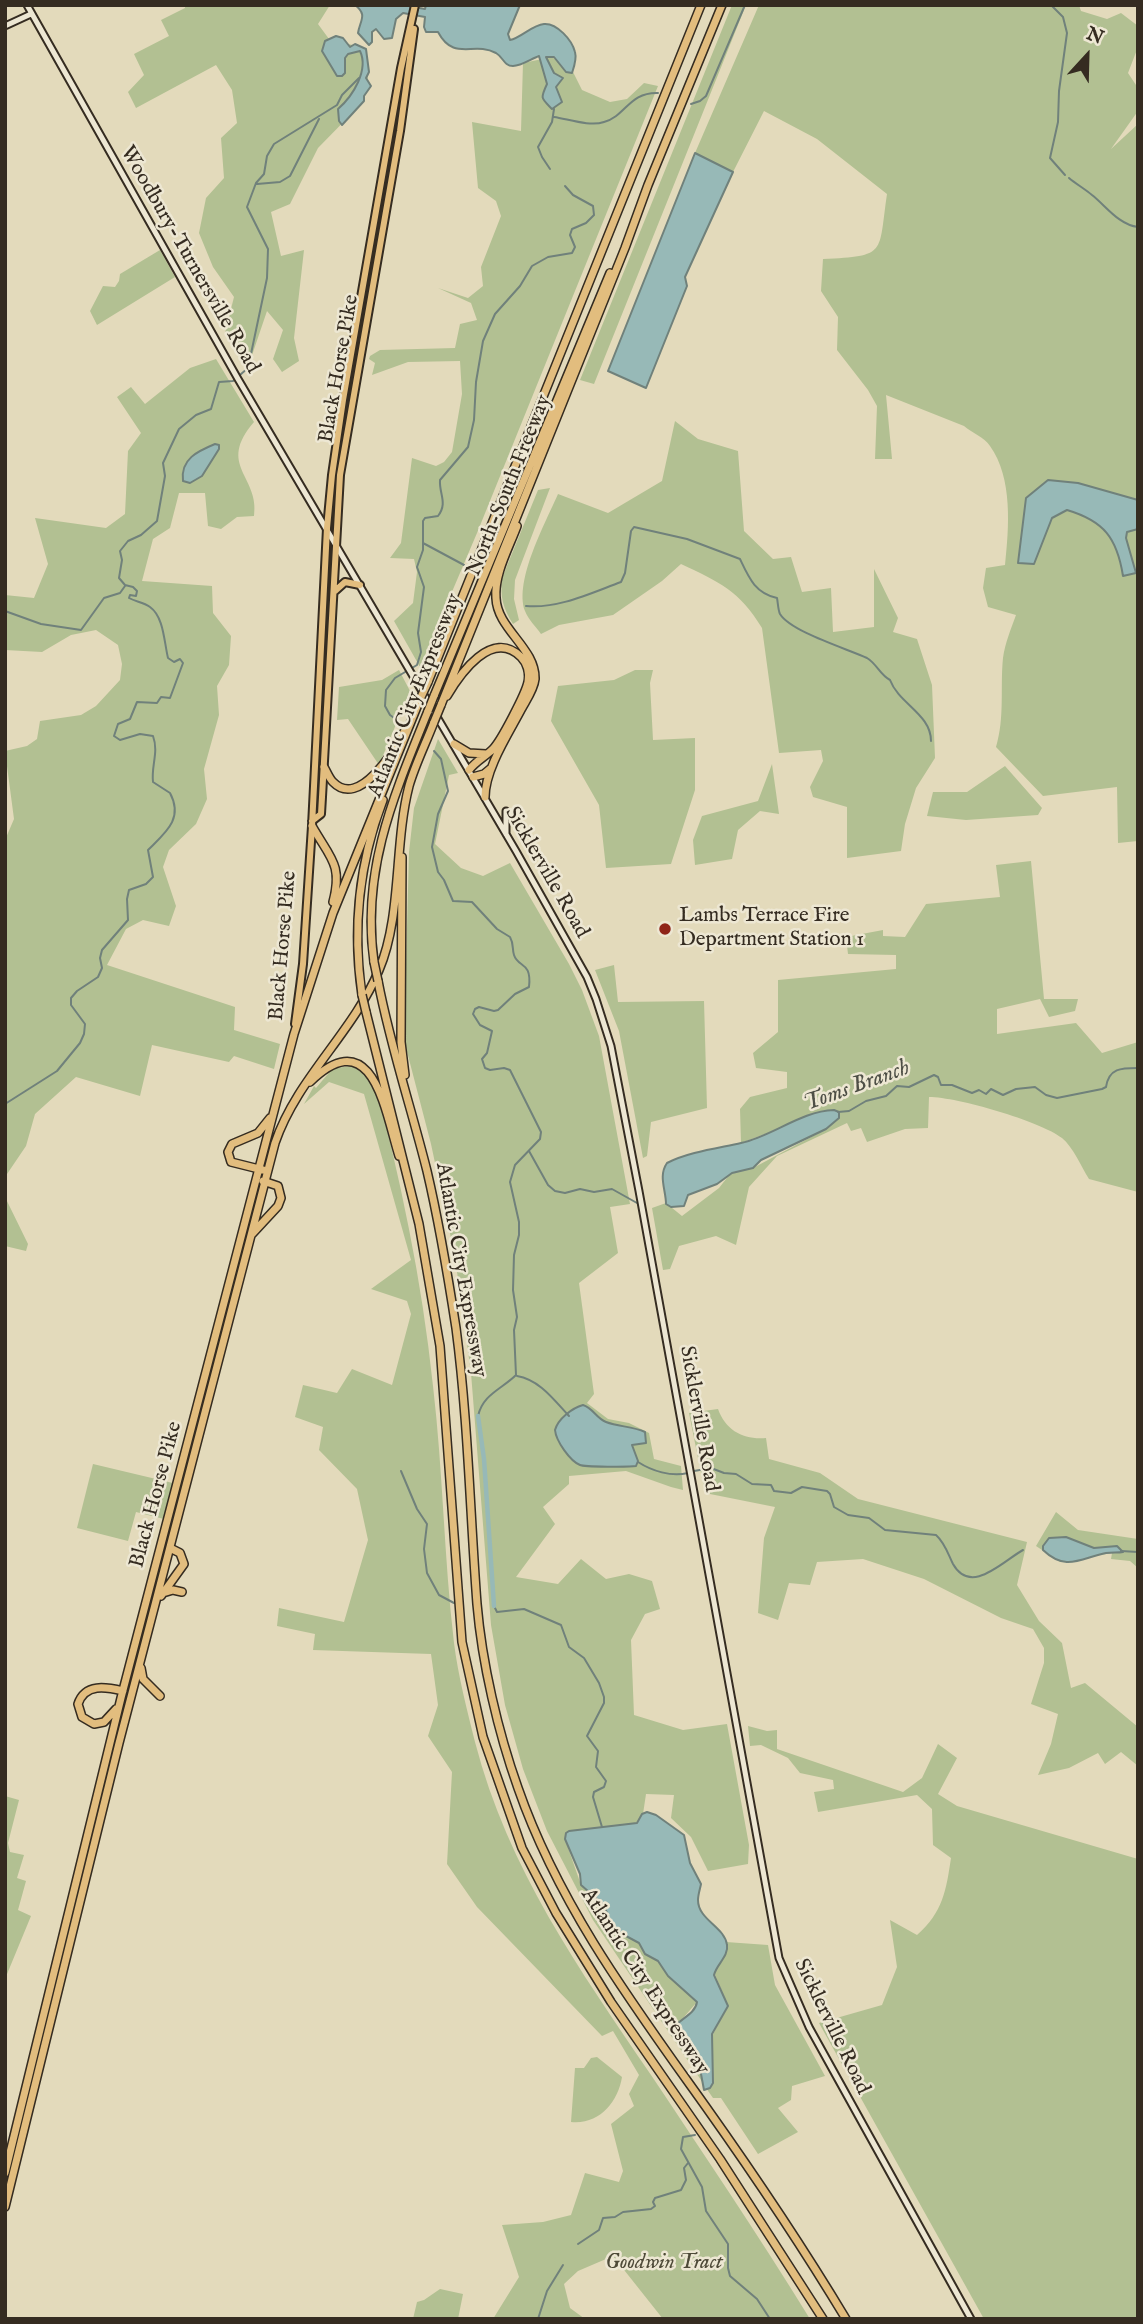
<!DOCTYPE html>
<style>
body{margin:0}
#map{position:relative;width:1143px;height:2324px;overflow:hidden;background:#e3dabb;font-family:"IM FELL English",serif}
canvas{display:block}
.frame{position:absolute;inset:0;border:7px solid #352c21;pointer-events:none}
.north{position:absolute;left:1052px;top:21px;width:70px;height:70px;-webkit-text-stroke:5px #ede7d3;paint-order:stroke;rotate:22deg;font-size:19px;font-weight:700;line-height:28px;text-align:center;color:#352c21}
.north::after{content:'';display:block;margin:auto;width:24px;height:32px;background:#352c21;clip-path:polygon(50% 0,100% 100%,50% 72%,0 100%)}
</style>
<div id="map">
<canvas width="1143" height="2324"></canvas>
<div class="frame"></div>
<div class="north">N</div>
</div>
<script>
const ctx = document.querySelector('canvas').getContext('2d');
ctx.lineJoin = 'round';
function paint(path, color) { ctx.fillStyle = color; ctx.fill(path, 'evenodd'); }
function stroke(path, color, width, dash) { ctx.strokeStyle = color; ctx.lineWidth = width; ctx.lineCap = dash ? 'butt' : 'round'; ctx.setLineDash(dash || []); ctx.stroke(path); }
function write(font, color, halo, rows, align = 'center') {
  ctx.font = font + ' "IM FELL English",serif'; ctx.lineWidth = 5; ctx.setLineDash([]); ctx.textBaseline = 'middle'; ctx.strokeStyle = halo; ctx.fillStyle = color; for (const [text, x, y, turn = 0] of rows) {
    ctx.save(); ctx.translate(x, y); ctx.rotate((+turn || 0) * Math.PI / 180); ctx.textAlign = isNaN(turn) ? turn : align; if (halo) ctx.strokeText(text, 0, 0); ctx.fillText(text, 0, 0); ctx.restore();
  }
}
paint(new Path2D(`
 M185,5H330L318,24L329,39L364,48L369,70L364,101L318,148L290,204L271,212L281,256L304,250L294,338L299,361L282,372L273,359L283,330L267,311L247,370L225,333L234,297L213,267L199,233L206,198L224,178L221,138L237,123L232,90L216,65L136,108L128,92L144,75L134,54L169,36L161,20L185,8Z
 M732,5H746L594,384L580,380Z
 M759,5H1079L1081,11L1107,19L1121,13L1138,26V47L1128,73L1138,88V111L1111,149L1138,124V841L1118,843L1117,787L1043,796L996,747C1005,717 1000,688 1003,658C1005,643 1011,629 1016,615L988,607L983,588L986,568L1005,565C1009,528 1013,478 990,446C984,437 972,433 964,426L886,395L892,459H875L877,406L868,390L837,350L838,317L821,291L823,259C888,256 878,254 887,194L817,139L764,111L733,172L695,153Z
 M552,57L573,72L582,90L610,102L627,99L644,83L658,86L477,533L420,667L394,621L413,603L417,572L414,559L390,558L401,543L412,458L436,466L444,462L452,452L462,394L460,361L408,362L372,375L375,363L369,359L370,356L380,350L455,348L460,324L477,320L471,303L438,288L468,298L483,286L481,267L501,216L496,201L478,188L472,122L521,131L523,63Z
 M160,250L175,277L97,325L90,311L103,286L115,287L119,281L120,274Z
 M216,359L254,422C216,466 260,476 254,516L237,517L221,529L208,526L205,493H179L170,528L153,539L142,581L212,586L213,613L231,636L229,665L217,686L219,715L204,769L207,799L196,824L169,850L163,867L176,906L169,926L143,920L126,929L107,965L235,1007L234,1030L280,1044L274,1069L234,1056L229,1062L152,1045L140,1096L76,1077L35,1114L26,1146L5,1177V840L14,819L5,751L27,746L37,739L40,721L81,715L96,706L120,680L122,664L118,645L96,630L71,635L42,652L5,650V595L34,598L48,564L35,518L106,528L125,514L128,451L141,433L117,397L131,387L145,404L190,368Z
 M675,421L698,439L738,451L744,531L773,559L791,557L802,592L831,588L833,632L874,627V569L898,618L893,632L917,639L932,685L935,758L916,788L905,824L901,851L847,858V807L813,797L810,787L823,761L821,750L779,753L762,628C739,590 719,582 681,564L662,581L613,615L559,625L541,634C536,627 528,619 525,611C514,580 546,522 558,494L608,513L662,481Z
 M550,488L515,580L514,599L519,620L513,624C503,608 500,597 502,578L538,490Z
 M399,670L410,691L379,765L348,719L337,720L339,687L382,680Z
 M635,670H653L650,683L653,740L695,738V790L671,864L606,868L599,805L551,721L558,686L614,680Z
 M438,739L458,773L449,775L435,844L461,868L483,876L510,863L569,964L582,990L599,1036L630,1204L610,1207L618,1253L579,1283L594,1394L587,1403L608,1419L629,1423L649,1433L654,1459L681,1466L683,1490L671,1487L626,1471L569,1476V1484L543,1507L555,1524L516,1577L558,1584L581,1559L606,1579L629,1574L652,1581L660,1609L645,1614L631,1640L634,1715L683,1730L727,1724L749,1845L748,1864L708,1871L691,1837L671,1818L674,1795L646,1794L643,1814L636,1823L569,1831L565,1839L581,1885L604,1905L613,1929L639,1943L697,2002L670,2033L698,2058L703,2083L593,1920L547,1831L523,1769L505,1705L491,1625L471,1373L455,1257L431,1144L404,1040L409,852L414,808Z
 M772,764L779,814L760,811L738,830L732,859L695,865L693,840L702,816L758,801Z
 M1005,766L1042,808L1038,815L966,820L927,816L933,792H967Z
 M1031,861L1044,999H1078L1075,1011L1049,1017L1040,999L997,1009V1034L1076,1023L1102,1053L1138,1042V1192L1089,1179C1081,1166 1073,1147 1062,1138C1040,1121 957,1097 929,1097L928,1128L905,1129L867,1142L861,1128L851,1131L847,1123L777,1156L749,1187L736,1245L716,1236L679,1246L670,1269L663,1270L652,1208L666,1203L682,1216L719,1188L730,1174L753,1168L826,1129V1111L741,1143L740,1109L750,1097L787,1088V1072L756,1068L753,1053L778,1032V980L896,969V955L848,954L846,937L883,930V936L905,937L926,904L1000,897L996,865Z
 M614,965L618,1002L704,1001L707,1108L651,1122L647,1156L643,1158L619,1031L595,970Z
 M354,1066L369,1077L373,1074C400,1177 422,1280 433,1386C443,1471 444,1558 454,1643C458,1675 467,1710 475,1742C508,1869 579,1969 651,2075C705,2156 759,2236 810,2319H663L613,2256L578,2271L564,2284L570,2308L585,2319H493L519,2277L502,2225L543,2222L571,2215L585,2173L619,2182L623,2171L611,2124L634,2106L629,2094L639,2075L613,2031L602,2036L477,1907L447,1864L452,1772L428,1736L438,1705L431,1654L313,1650L315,1634L277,1626L279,1608L344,1622L368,1540L357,1489L319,1450L323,1427L295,1417L303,1385L337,1393L352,1369L392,1385L411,1314L407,1301L371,1289L411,1260L364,1094L329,1082L304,1104L314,1086L316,1088L333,1068Z
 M5,1197L28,1244L26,1251L5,1246Z
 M718,1409C726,1431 744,1440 766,1438L769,1459L820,1473L858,1499L1027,1542L1017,1585L1039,1621L1062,1643L1071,1688L1085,1683L1138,1727V1766L1121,1752L1105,1764L1098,1753L1069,1768L1038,1775L1051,1744L1058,1714L1031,1704L1044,1663V1648L1033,1629L1001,1618L924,1579L863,1559L817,1562L810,1585L789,1583L778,1620L758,1613L764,1538L775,1507L705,1493L689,1413Z
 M93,1464L177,1484L168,1520L136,1512L128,1541L77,1528Z
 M1056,1512L1078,1530L1138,1539V1568L1130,1561L1111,1559L1112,1553L1060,1562L1036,1546Z
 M748,1726L767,1731L777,1730V1749L903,1792L922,1778L938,1744L957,1758L938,1794L957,1806L1138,1859V2319H984L819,2023L882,2005L897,1967L890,1920L917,1935C943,1912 946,1891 951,1858L933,1845L932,1809L917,1795L818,1812L814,1792L834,1789L833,1780L800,1773L788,1758L761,1745L750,1746Z
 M5,1796L19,1800L8,1843L10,1852L24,1855L17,1878L26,1881L18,1910L31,1916L5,1979Z
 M726,1942L768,1945L775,1985L825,2076L792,2086L791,2100L778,2108L798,2132L758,2154L721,2098H713L706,2088L713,2083L712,2036L728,2006L714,1972Z
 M597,2057L622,2077C618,2102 599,2125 571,2122L575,2068H584L591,2058Z
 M440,2289L463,2294L458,2319H413L417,2302L424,2300Z`), '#b2c092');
const water = new Path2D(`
 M355,5H403L425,9L426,5H520L508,34L510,40C521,38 532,25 544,24C557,23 572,40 575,52C577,59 574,67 572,73L566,72L554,57H546L554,73L563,78L556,87L562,102L552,109C541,98 540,99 547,84L539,56C531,59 521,66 513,66C504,66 503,57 496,53C473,41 454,62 438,32H426L424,27L425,17L403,13L396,19L392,38L384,39L376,29L372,32V42L369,45L358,33C360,20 368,15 355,5Z
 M336,36L343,38L350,47L355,44L366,49L369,72L366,78L371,86L364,96V101L342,125L339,121L338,109C353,96 369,70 360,51L348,54L345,58V73L342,76H337L322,51L325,41Z
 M695,153L733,172L685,277L687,286L646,388L608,371Z
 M215,444L219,445V449L202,476L190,483L183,481C180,459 198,451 215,444Z
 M1048,480L1078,483L1138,500V529L1127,532L1126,538L1136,573L1123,576C1117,538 1104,521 1067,510L1052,518L1034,564L1018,563L1026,498Z
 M834,1110L839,1112V1118L826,1129L761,1160L753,1168L732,1173L717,1184L688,1195L684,1206L671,1207L666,1204C666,1190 658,1176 667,1163C688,1152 719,1148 741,1143C773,1136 801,1111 834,1110Z
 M583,1405C593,1408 596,1418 606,1422C619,1427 632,1426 645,1432L646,1443L632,1445L638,1461L636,1466C630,1467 584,1467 580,1465C570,1461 556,1441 555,1430C558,1419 572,1408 583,1405Z
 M1066,1537L1094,1548L1117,1546L1123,1552C1118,1553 1112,1552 1106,1553C1081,1558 1066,1572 1043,1550V1546L1049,1538Z
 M647,1812L656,1815L684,1835L690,1863L701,1884C700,1889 698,1895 698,1900C698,1920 725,1927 727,1945C729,1956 716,1965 714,1975L728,2006L712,2034L713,2083L710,2088L704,2090L698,2058L670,2033C675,2020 695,2016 697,2002L668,1976L658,1961L645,1954L639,1943L613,1929L604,1905L581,1885L580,1874L565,1839L566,1833L569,1831L637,1823L642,1814Z`);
paint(water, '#97b9b7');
stroke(water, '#70817b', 2);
stroke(new Path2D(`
 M1051,5L1063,17L1067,33L1059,91L1058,122L1050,158L1065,175
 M691,104L700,101L706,96L745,5
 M554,117C568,119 590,127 604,122C626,116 629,92 658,93
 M550,169L542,157L538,147L552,122L554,109
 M1069,178C1076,184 1085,189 1092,195C1106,206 1119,225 1138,227
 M257,184L280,182L290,176L319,119
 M423,543L464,565
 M526,606C558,609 591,593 621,582L625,573L631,531L634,527L687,539L740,559C749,578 755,593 777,598C778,603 778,610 780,614C791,632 848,649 867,658C877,664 880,675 890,680C899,704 931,714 931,741
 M5,611L41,624L81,630L104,598L120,593L125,586
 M397,720L390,715L385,706L386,690L395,678L417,665L421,652L418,633L424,587L417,567L423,550V521L425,518L438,516C448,503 439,494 440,480L468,447L474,420L476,382L483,341L495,314L520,286L532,266L548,257L572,253L575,247L570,235L572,229L586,223L594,215L593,206L573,195L565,186
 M434,751L441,759L448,791L438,814L432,847L438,872L444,880L453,901L472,902L497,929L510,937C514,944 512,949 514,955C518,968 532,961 529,987L515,994L498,1010L494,1011L479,1007L475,1009L473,1014L480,1025L492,1031L487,1053L482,1059L485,1068L490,1070L504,1068L510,1070L541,1132L540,1139L515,1165L510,1182L519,1222V1235L514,1255L513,1290L517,1317L514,1330L516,1375
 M5,1104L57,1071L80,1043L84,1034L85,1024L71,1005V998L77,991L98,977L102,968L100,958L102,950L128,920L127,899L129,890L146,884L153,877L148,850C165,833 184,819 170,793L153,782C151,766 159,752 153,736L140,734L120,740L114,736L118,724L130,719L137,702L157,703L161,697L170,698L183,663L180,659L174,662L168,658C164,642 164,617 150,607C143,602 136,602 129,598L130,595L136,596L137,591L133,587L125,585L119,578L122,560L120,551L128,541L141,535L157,521L165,476L163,463L179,429L196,415L211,409L219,382L233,381L248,368L267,278L268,249L247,207L256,183L264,174L267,156L274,144L337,105L342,95L359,78
 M838,1112L849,1111L866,1101L886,1096L897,1086L909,1087L934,1075L938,1077L941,1085H952L972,1093L979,1090L986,1094L991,1089L1003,1095L1016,1089L1035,1087L1046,1095L1057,1098L1102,1089L1106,1087C1109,1068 1121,1068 1138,1068
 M529,1151L548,1185L555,1191L565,1193L580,1189L594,1192L612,1189L637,1203
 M517,1376C540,1380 554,1400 569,1416
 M478,1416C483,1394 502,1389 516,1375
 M638,1462C652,1471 671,1477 688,1473
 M401,1471L417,1509L427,1524L424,1549L427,1573L439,1595L454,1603
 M694,1471L711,1468L724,1473L736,1474L752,1484L771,1485L774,1491L791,1493L802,1487L827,1491L830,1494L834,1507L848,1515L869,1518L885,1530L936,1535C945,1543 948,1554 953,1564C971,1596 1003,1561 1023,1550
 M1121,1551L1138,1552
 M494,1606L497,1612L524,1609L561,1625L569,1647L584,1658L599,1683L604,1697V1703L587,1736L598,1751L596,1767L606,1781L604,1787L594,1792L593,1797L602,1827
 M695,2135L683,2137L681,2149L702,2187L706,2211L728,2244V2268L730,2276L757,2299L770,2319
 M578,2244L599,2230L603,2218L615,2217L623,2212L651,2209L655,2206L653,2202L655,2198L681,2190L686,2180L684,2168L688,2163
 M538,2319L547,2291L563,2265`), '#70817b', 2);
stroke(new Path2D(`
 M478,1416L484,1459L494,1606`), '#97b9b7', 4.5);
const secondary = new Path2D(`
 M27,5L238,379L516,851L587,977L596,999L611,1046L639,1191L779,1958L809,2027L971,2319
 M5,26L31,14
 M506,811V834`);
const primary = new Path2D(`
 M335,591L345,582L360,585
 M312,821L321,814L322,797L340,475L400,131L414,29
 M295,1024L303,964L312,826L327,528L332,475L343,400L401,68L415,5`);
const highway = new Path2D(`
 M428,682L701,5
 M434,696L610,273
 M447,696C460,674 492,628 521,657C527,663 530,673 528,682C526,693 501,741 493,749C486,756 476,761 469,770
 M441,705L625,248L648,185L722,5
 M454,744L469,753L486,754
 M324,767C327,772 329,778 333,782C359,809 394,751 404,732
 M473,777L484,774L490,769
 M485,797C485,769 509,733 522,708C527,699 534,689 535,679C536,648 497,629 496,598C494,574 509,548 517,526
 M312,826C330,858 343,864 333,902
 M402,857L401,1042L405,1075
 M374,962C361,870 394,795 428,711
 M378,981C390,1045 411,1107 427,1171C439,1222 448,1276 456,1328C468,1419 470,1512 477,1604C482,1663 498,1732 518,1788C559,1906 634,2006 706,2107C755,2176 802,2246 846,2319
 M362,995C352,927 359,863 383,800
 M366,1012L419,1224L440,1346L462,1642L483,1737L522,1848L556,1913L611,2002L720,2159L823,2319
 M310,1082C373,1021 385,1111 399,1156
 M263,1170L231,1162L228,1152L232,1144L258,1133L270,1118
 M252,1234L278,1206L281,1198L278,1186L263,1181
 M163,1593L173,1590L182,1592
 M161,1596L184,1564L180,1553L170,1548
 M141,1668L143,1679L160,1696
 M116,1709L104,1722L94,1724L82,1717L78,1704C85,1683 106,1687 123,1691
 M5,2173L121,1698L294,1034L333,913L421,697
 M5,2207L119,1743L275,1143C297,1078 353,1033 379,970C402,916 394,844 409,786C415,765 426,743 434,722`);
stroke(secondary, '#352c21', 9);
stroke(primary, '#352c21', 10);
stroke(highway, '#352c21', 10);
stroke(secondary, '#ede7d3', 5);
stroke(primary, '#e2bd7e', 6);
stroke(highway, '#e2bd7e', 7);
const highwayBridge = new Path2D(`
 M421,697L428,682
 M428,711L434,696
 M434,722L441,705
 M374,962L378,981
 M362,995L366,1012`);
stroke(highwayBridge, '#352c21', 10, []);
stroke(highwayBridge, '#e2bd7e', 7);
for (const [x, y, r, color] of [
 [665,929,7,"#8f2418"]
]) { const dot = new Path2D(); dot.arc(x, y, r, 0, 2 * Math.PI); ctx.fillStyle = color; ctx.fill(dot); stroke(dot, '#ede7d3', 2.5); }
write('21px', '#352c21', '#ede7d3', [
 ["Woodbury-Turnersville Road",189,260,60],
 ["Black Horse Pike",340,369,-80],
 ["North-South Freeway",510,486,-68],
 ["Atlantic City Expressway",416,696,-68],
 ["Sicklerville Road",546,873,60],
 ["Black Horse Pike",284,946,-85],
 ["Atlantic City Expressway",460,1270,80],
 ["Sicklerville Road",698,1419,80],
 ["Black Horse Pike",157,1495,-75],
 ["Atlantic City Expressway",644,1982,57],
 ["Sicklerville Road",831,2027,64]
]);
write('21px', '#352c21', '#ede7d3', [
 ["Lambs Terrace Fire",679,917],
 ["Department Station 1",679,941]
], 'left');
write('italic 21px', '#4e4a38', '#ede7d3', [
 ["Goodwin Tract",664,2264]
]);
write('italic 23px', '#4e4f46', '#ede7d3', [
 ["Toms Branch",857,1087,-20]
]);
</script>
